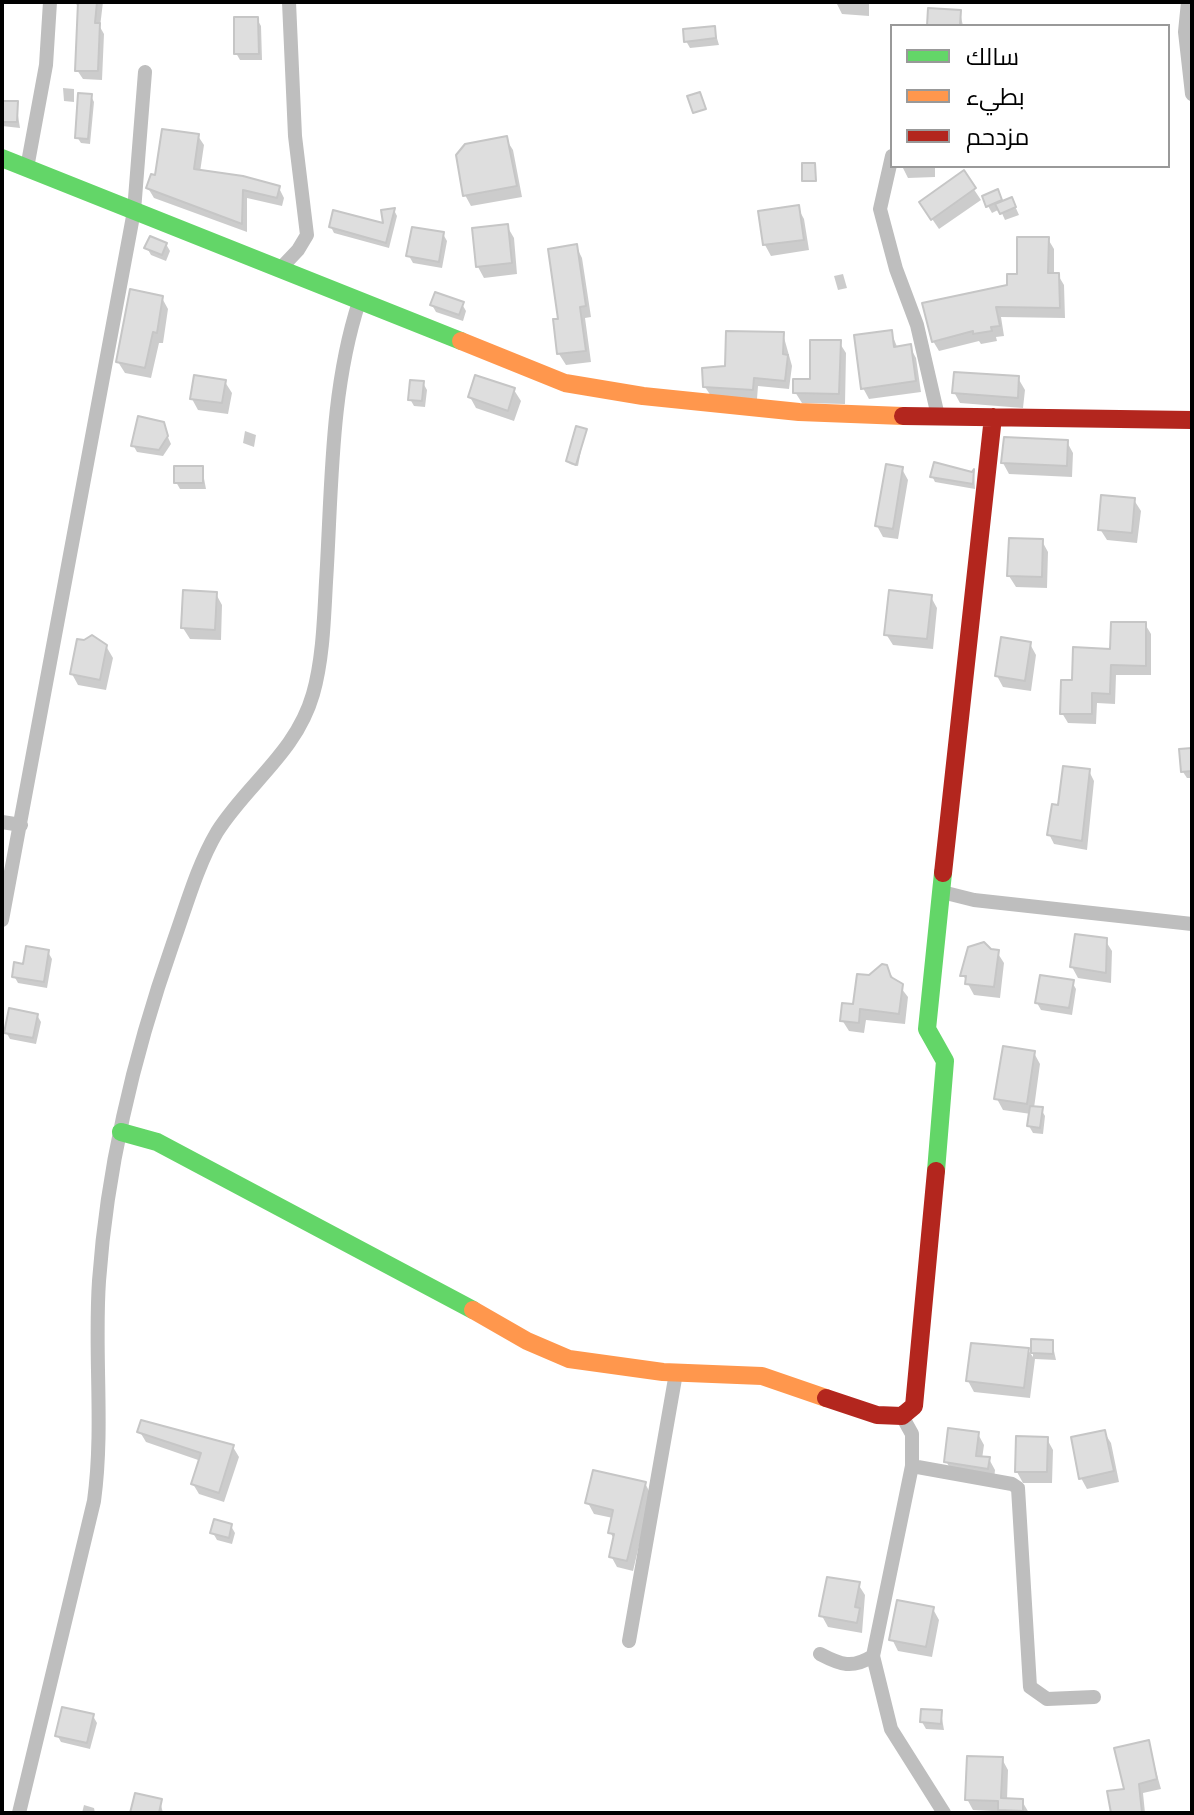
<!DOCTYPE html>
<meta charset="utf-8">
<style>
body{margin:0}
#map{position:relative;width:1194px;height:1815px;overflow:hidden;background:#fff;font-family:Jost,Cairo,sans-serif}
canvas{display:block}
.frame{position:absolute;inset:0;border:4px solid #000;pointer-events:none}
.legend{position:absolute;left:890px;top:24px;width:280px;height:144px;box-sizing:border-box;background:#fff;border:2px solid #999;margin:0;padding:10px 14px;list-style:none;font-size:24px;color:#000}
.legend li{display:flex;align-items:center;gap:16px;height:40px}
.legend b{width:40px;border:2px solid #999}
</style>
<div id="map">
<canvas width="1194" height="1815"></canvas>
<div class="frame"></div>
<ul class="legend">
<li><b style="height:10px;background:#63d668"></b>سالك</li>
<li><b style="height:10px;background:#ff974d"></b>بطيء</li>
<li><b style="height:10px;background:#b3261e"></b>مزدحم</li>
</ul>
</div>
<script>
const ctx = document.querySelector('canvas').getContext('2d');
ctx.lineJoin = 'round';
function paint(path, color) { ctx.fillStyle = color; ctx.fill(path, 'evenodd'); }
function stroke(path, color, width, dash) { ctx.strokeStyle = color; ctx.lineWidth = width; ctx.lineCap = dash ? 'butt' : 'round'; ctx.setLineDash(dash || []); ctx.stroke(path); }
paint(new Path2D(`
 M75,2H103L100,27L104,34L102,80L83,79L77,70L80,10Z
 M836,2H869V16L842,14Z
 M960,12L963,26H929Z
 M257,19L261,26L262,60H240L236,53Z
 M714,28L719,45L690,48L686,41Z
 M63,88L74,89V102L64,101Z
 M91,96L94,102L90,144L81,143L77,137Z
 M2,103H16L20,128L2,126Z
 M198,136L204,145L200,172L279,188L284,198L282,206L247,198V232L154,198L148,188Z
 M506,139L513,150L522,197L471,206L465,195Z
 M902,166H935V177L908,178Z
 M963,173L981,200L939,229L928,213Z
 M997,192L1003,203L1015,206L1019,215L1005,220L1000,209L992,213L988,206Z
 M798,208L804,219L809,250L771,256L765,245Z
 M394,210L397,216L389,248L334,233L331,227L385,225Z
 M507,226L514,238L517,274L484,278L478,267Z
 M443,234L447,241L442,268L413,263L409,256Z
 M1048,239L1054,249V275H1058L1064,285L1065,318L1001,317L1004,336L996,337L997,341L981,344L979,341L939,351L933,341L1009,287Z
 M166,244L170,251L166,261L151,255L147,248Z
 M576,246L582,258L591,317L585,318L591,362L566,365L559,354L560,321Z
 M843,274L847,288L838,290L834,276Z
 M162,298L168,309L163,343H159L151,378L125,373L118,362Z
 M462,304L466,311L463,321L436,312L432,305Z
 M891,332L898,349L910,347L916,358L921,392L869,399L863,388Z
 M783,334L792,366L789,389L758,386L757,399L711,396L705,387L727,368Z
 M839,342L846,353L845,404L802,403L795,392L811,381Z
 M1018,378L1025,390L1023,408L960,403L954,392Z
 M225,382L232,393L228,414L198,410L192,399Z
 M423,383L427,390L425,407L414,406L410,399Z
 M514,390L521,401L514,421L476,408L470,397Z
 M162,424L171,444L163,456L137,452L133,445Z
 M585,430L578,466L570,464L568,461Z
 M245,431L256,435L254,447L243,443Z
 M1067,442L1073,453L1072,477L1009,474L1003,463Z
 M202,468L206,489H180L176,482Z
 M902,469L908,480L898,539L883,537L877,526Z
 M974,473L975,489L935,482L932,476Z
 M1134,500L1141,511L1137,543L1107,540L1100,529Z
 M1042,541L1048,552L1047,588L1016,587L1009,576Z
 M216,594L222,605L221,640L190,639L183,628Z
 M931,597L937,608L933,649L893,645L886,634Z
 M1145,624L1151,634V675H1116L1115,704L1097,703L1096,724L1068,723L1062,713L1074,682Z
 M1030,644L1036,655L1031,691L1003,687L997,676Z
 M106,646L113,658L106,690L78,685L72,674Z
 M1192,750V778H1187L1183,772Z
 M1089,771L1094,781L1087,850L1054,844L1049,834L1060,808Z
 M1105,940L1112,951L1111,983L1078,978L1072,967Z
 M48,952L52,959L47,988L18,983L14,976Z
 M997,952L1004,963L1000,998L974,995L963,975Z
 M888,971L908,997L905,1024L866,1020L864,1033L849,1031L842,1020L855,1006L869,977Z
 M1072,982L1076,989L1072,1015L1041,1010L1037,1003Z
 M37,1015L41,1022L36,1044L10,1039L6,1032Z
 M1034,1053L1040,1064L1034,1108L1041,1109L1045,1116L1043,1134L1033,1133L1029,1126L1031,1114L1003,1110L997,1099Z
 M1033,1341L1052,1342L1056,1360L1035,1359L1030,1398L974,1392L968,1381L1028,1350L1033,1357Z
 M140,1432L233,1447L239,1457L224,1502L199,1494L193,1484L201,1461L146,1442Z
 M1104,1432L1111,1443L1119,1482L1087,1489L1081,1478Z
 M978,1434L984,1445L982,1459H989L995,1470L994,1480L952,1472L946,1461Z
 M1047,1439L1053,1450L1052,1483H1023L1017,1472Z
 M645,1483L651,1495L633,1571L617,1567L611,1556L615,1541L610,1532L613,1518L594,1514L588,1503Z
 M231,1526L235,1533L232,1544L217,1540L213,1533Z
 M858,1584L865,1595L862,1633L828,1627L822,1616Z
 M933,1609L939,1620L932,1657L898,1651L892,1639Z
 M941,1712L944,1730L926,1729L922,1722Z
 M93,1716L97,1723L90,1749L61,1742L57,1735Z
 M1148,1743L1161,1789L1143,1793L1145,1813H1113Z
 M1002,1759L1008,1770L1007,1800L1022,1801L1029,1813L973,1810L967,1799Z
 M160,1801L163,1813H132Z
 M84,1805L94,1808L95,1813H82Z`), '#0003');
const building = new Path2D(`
 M78,2H97L95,23H100L98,71H75Z
 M928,8L961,10L960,26H927Z
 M234,17H258L259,54H234Z
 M715,26L716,38L684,42L683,29Z
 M700,92L706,109L693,113L687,96Z
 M78,93L92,94L88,139L75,138Z
 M2,101H18L17,122H2Z
 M162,129L199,134L194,169L243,176L280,186L277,198L243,190L242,224L146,188L151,174L155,175Z
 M507,136L517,186L463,196L456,155L465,144Z
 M802,163H815L816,181H802Z
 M964,170L976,188L931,220L919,202Z
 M998,189L1002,200L986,207L982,196Z
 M1012,197L1016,207L1000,214L995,204Z
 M799,205L804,240L763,245L758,211Z
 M395,208L386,243L329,227L333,210L383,223L381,210Z
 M508,224L512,263L476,267L472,228Z
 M412,227L444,232L439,262L406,256Z
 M150,236L167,243L162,255L144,248Z
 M1017,237H1049L1048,273H1059L1060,308L996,307L1000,326L991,327L992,331L973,334V331L932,342L922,303L1007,285V274H1017Z
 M577,244L586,306L580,307L586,351L557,354L553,319H558L548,249Z
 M130,289L163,296L157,333L153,332L145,368L116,362Z
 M435,292L464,302L459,315L430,305Z
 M892,330L894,347L911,344L916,381L861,389L854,335Z
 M726,331L784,332L783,354L788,355L785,381L754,378L753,390L703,387L702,368L725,366Z
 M810,340H841L839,394L793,393V379H810Z
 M954,372L1019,376L1018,398L952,393Z
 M194,375L226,380L222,403L190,399Z
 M475,375L515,388L508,411L468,397Z
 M410,380L424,381L422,401L408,400Z
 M138,416L164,422L168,436L159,450L131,446Z
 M576,426L587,429L576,465L566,461Z
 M1004,437L1068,440L1067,466L1001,463Z
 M934,462L972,472L974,469L973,484L930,477Z
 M886,464L903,467L893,529L875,526Z
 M174,466H203V483H174Z
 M1101,495L1135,498L1132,533L1098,530Z
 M1009,538L1043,539L1042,577L1007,576Z
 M183,590L217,592L215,630L181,628Z
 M889,590L932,595L927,639L884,635Z
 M1111,622H1146V666L1111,665L1110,694L1092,693V714H1060L1061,680H1072L1073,647L1110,649Z
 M92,635L107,645L100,680L70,674L77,639L84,640Z
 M1001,637L1031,642L1025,681L995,676Z
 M1192,748V771L1181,772L1179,749Z
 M1063,766L1090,769L1082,841L1047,835L1052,804L1058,805Z
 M1075,934L1107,938L1106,973L1070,967Z
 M984,942L991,949L999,950L994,987L965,984L966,976H960L968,947Z
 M26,946L49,950L44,982L12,977L14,962L23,964Z
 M882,964L887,965L891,977L903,984L899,1014L860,1009L859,1023L840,1021L842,1003L853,1004L857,974L869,975Z
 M1040,975L1074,980L1069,1008L1035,1003Z
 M9,1008L38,1014L33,1038L4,1033Z
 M1003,1046L1035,1051L1027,1104L994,1099Z
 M1030,1106L1043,1107L1040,1128L1027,1126Z
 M1031,1339L1053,1340V1354L1031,1353Z
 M971,1343L1029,1348L1024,1388L966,1381Z
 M141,1420L234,1445L219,1493L191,1484L201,1453L137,1432Z
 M948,1428L979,1432L976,1456L990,1457L988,1469L944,1462Z
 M1105,1430L1114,1471L1079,1479L1071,1437Z
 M1016,1436L1048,1437L1047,1472H1015Z
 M593,1470L646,1482L627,1561L609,1557L614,1534L608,1533L613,1510L585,1503Z
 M214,1519L232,1524L229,1538L210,1533Z
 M827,1577L860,1582L855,1607L860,1608L857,1623L819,1616Z
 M897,1600L934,1607L926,1647L889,1640Z
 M62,1707L94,1714L87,1743L55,1736Z
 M921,1709L942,1710L941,1724L920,1722Z
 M1149,1740L1157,1779L1139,1784L1142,1813H1111L1107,1791L1124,1789L1114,1748Z
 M967,1756L1003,1757L1001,1798L1023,1799V1811L998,1810V1801L965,1800Z
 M135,1793L162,1799L159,1813H130Z`);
paint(building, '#dedede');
stroke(building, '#c6c6c6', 2);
stroke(new Path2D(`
 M1188,2L1185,32L1192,94
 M892,156L880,209L896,269L917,325L938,416
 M27,168L46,65L50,2
 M280,269L298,250L307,235L295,136L289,2
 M2,822L21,825
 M942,892L974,900L1192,924
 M2,920L134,211L145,72
 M902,1416L912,1434V1466L873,1656L891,1729L944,1813
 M912,1466L1012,1484L1018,1488L1030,1687L1047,1699L1094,1697
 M629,1641L676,1373
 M820,1654C841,1665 852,1669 873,1656
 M19,1813L94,1501C104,1428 94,1354 99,1281C107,1167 135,1051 173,943C186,907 197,866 217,832C248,783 296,753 313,694C323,659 324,618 326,582C332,488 330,391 359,302`), '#bebebe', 14);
stroke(new Path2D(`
 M2,158L461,341
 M121,1132L157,1142L473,1310
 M936,1171L945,1061L927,1029L943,873`), '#63d668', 18);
stroke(new Path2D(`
 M461,341L565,383L643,396L799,412L903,416
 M473,1310L527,1341L569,1359L663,1372L762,1376L826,1398`), '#ff974d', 18);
stroke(new Path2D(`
 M903,416L1192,420
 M943,873L993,417
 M826,1398L877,1415L902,1416L914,1406L936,1171`), '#b3261e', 18);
</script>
